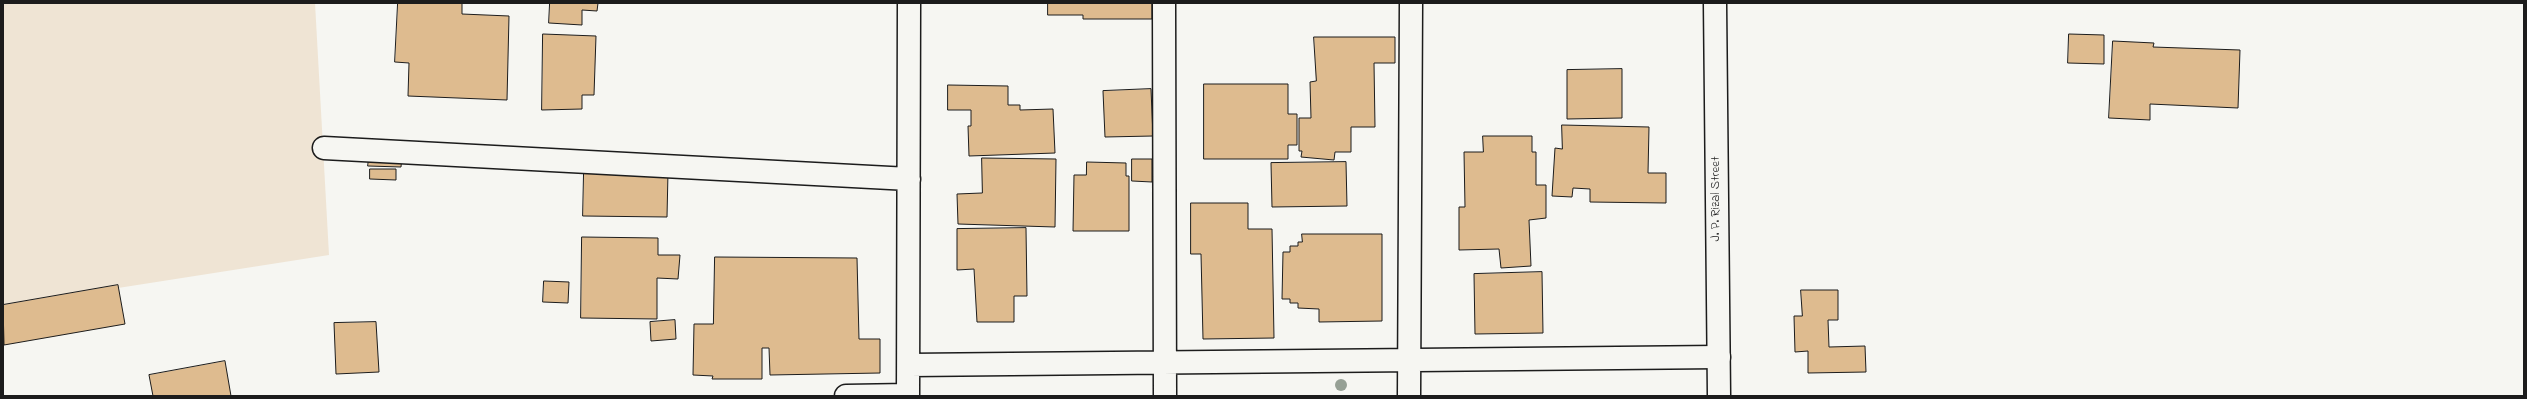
<!DOCTYPE html>
<style>
body{margin:0}
#map{position:relative;width:2527px;height:399px;overflow:hidden;background:#f6f6f2;font-family:"Indie Flower",sans-serif}
canvas{display:block}
.frame{position:absolute;inset:0;border:4px solid #1c1c1c;pointer-events:none}
</style>
<div id="map">
<canvas width="2527" height="399"></canvas>
<div class="frame"></div>
</div>
<script>
const ctx = document.querySelector('canvas').getContext('2d');
ctx.lineJoin = 'round';
function paint(path, color) { ctx.fillStyle = color; ctx.fill(path, 'evenodd'); }
function stroke(path, color, width, dash) { ctx.strokeStyle = color; ctx.lineWidth = width; ctx.lineCap = dash ? 'butt' : 'round'; ctx.setLineDash(dash || []); ctx.stroke(path); }
function write(font, color, halo, rows, align = 'center') {
  ctx.font = font + ' "Indie Flower",sans-serif'; ctx.lineWidth = 3; ctx.setLineDash([]); ctx.textBaseline = 'middle'; ctx.strokeStyle = halo; ctx.fillStyle = color; for (const [text, x, y, turn = 0] of rows) {
    ctx.save(); ctx.translate(x, y); ctx.rotate((+turn || 0) * Math.PI / 180); ctx.textAlign = isNaN(turn) ? turn : align; if (halo) ctx.strokeText(text, 0, 0); ctx.fillText(text, 0, 0); ctx.restore();
  }
}
paint(new Path2D(`
 M3,3H315L329,255L3,306Z`), '#efe4d4');
const building = new Path2D(`
 M398,3H462V14L509,16L507,100L408,96L409,63L395,62Z
 M550,3H598L597,11L582,10V25L549,23Z
 M1048,3H1152V19H1083V15H1048Z
 M543,34L596,36L594,95H582V109L542,110Z
 M2069,34L2104,35V64L2068,63Z
 M1314,37H1395V63H1374L1375,127H1351V152H1335L1334,160L1301,157L1302,151H1299V118H1311L1310,82L1316,81Z
 M2113,41L2154,43L2153,47L2240,50L2238,108L2150,104V120L2109,118Z
 M1622,69V118L1567,119V70Z
 M1204,84H1288V114H1297V145H1288V159H1204Z
 M948,85L1008,86V105H1020V110L1053,109L1055,153L969,156L968,126H971V110H948Z
 M1151,89L1153,136L1105,137L1103,91Z
 M1562,125L1649,127L1648,173H1666V203L1590,202V189L1573,188L1572,197L1552,196L1555,148L1562,149Z
 M1483,136H1532V152H1536V185H1546V218L1529,220L1531,266L1501,268L1499,249L1459,250V207H1465L1464,152H1483Z
 M370,152L402,155L401,167L368,166Z
 M982,158L1056,159L1055,227L958,224L957,194L982,193Z
 M1132,159H1152V182L1132,181Z
 M1087,162L1126,163V176H1129V231H1073L1074,175H1086Z
 M1346,162L1347,206L1272,207L1271,163Z
 M370,169H396V180L370,179Z
 M584,171L668,172L667,217L583,216Z
 M1191,203H1248V229H1272L1274,338L1203,339L1201,254H1191Z
 M1026,228L1027,296H1014V322H977L974,269L957,270V229Z
 M1302,234H1382V321L1319,322V309L1298,308V303H1290V299H1282L1283,252H1290V246H1298V242H1302Z
 M582,237L658,238V255H680L678,279L657,278V319L581,318Z
 M715,257L857,258L859,339H880V373L770,375L769,348H762V379H712L713,376L693,375L694,324H713Z
 M1542,272L1543,333L1475,334L1474,274Z
 M544,281L569,282L568,303L543,302Z
 M118,285L125,324L4,345L3,305Z
 M1801,290H1838V320H1828L1829,347L1865,346L1866,372L1808,373V351L1795,352L1794,316H1802Z
 M675,320L676,339L651,341L650,322Z
 M376,322L379,372L336,374L334,323Z
 M225,361L231,396H153L149,375Z`);
paint(building, '#debb8f');
stroke(building, '#1c1c1c', 1);
const minor = new Path2D(`
 M1164,3L1165,396
 M324,148L909,179
 M910,365L1719,357
 M846,396L908,395
 M908,396L909,3
 M1409,396L1411,3`);
const major = new Path2D(`
 M1715,3L1719,396`);
stroke(minor, '#1c1c1c', 25);
stroke(major, '#1c1c1c', 25);
stroke(minor, '#f6f6f2', 22);
stroke(major, '#f6f6f2', 22);
ctx.fillStyle = '#96a095';
for (const [x, y] of [
 [1341,385]
]) { ctx.beginPath(); ctx.arc(x, y, 6, 0, 2 * Math.PI); ctx.fill(); }
write('13px', '#1c1c1c', '#f6f6f2', [
 ["J. P. Rizal Street",1717,199,-90]
]);
</script>
